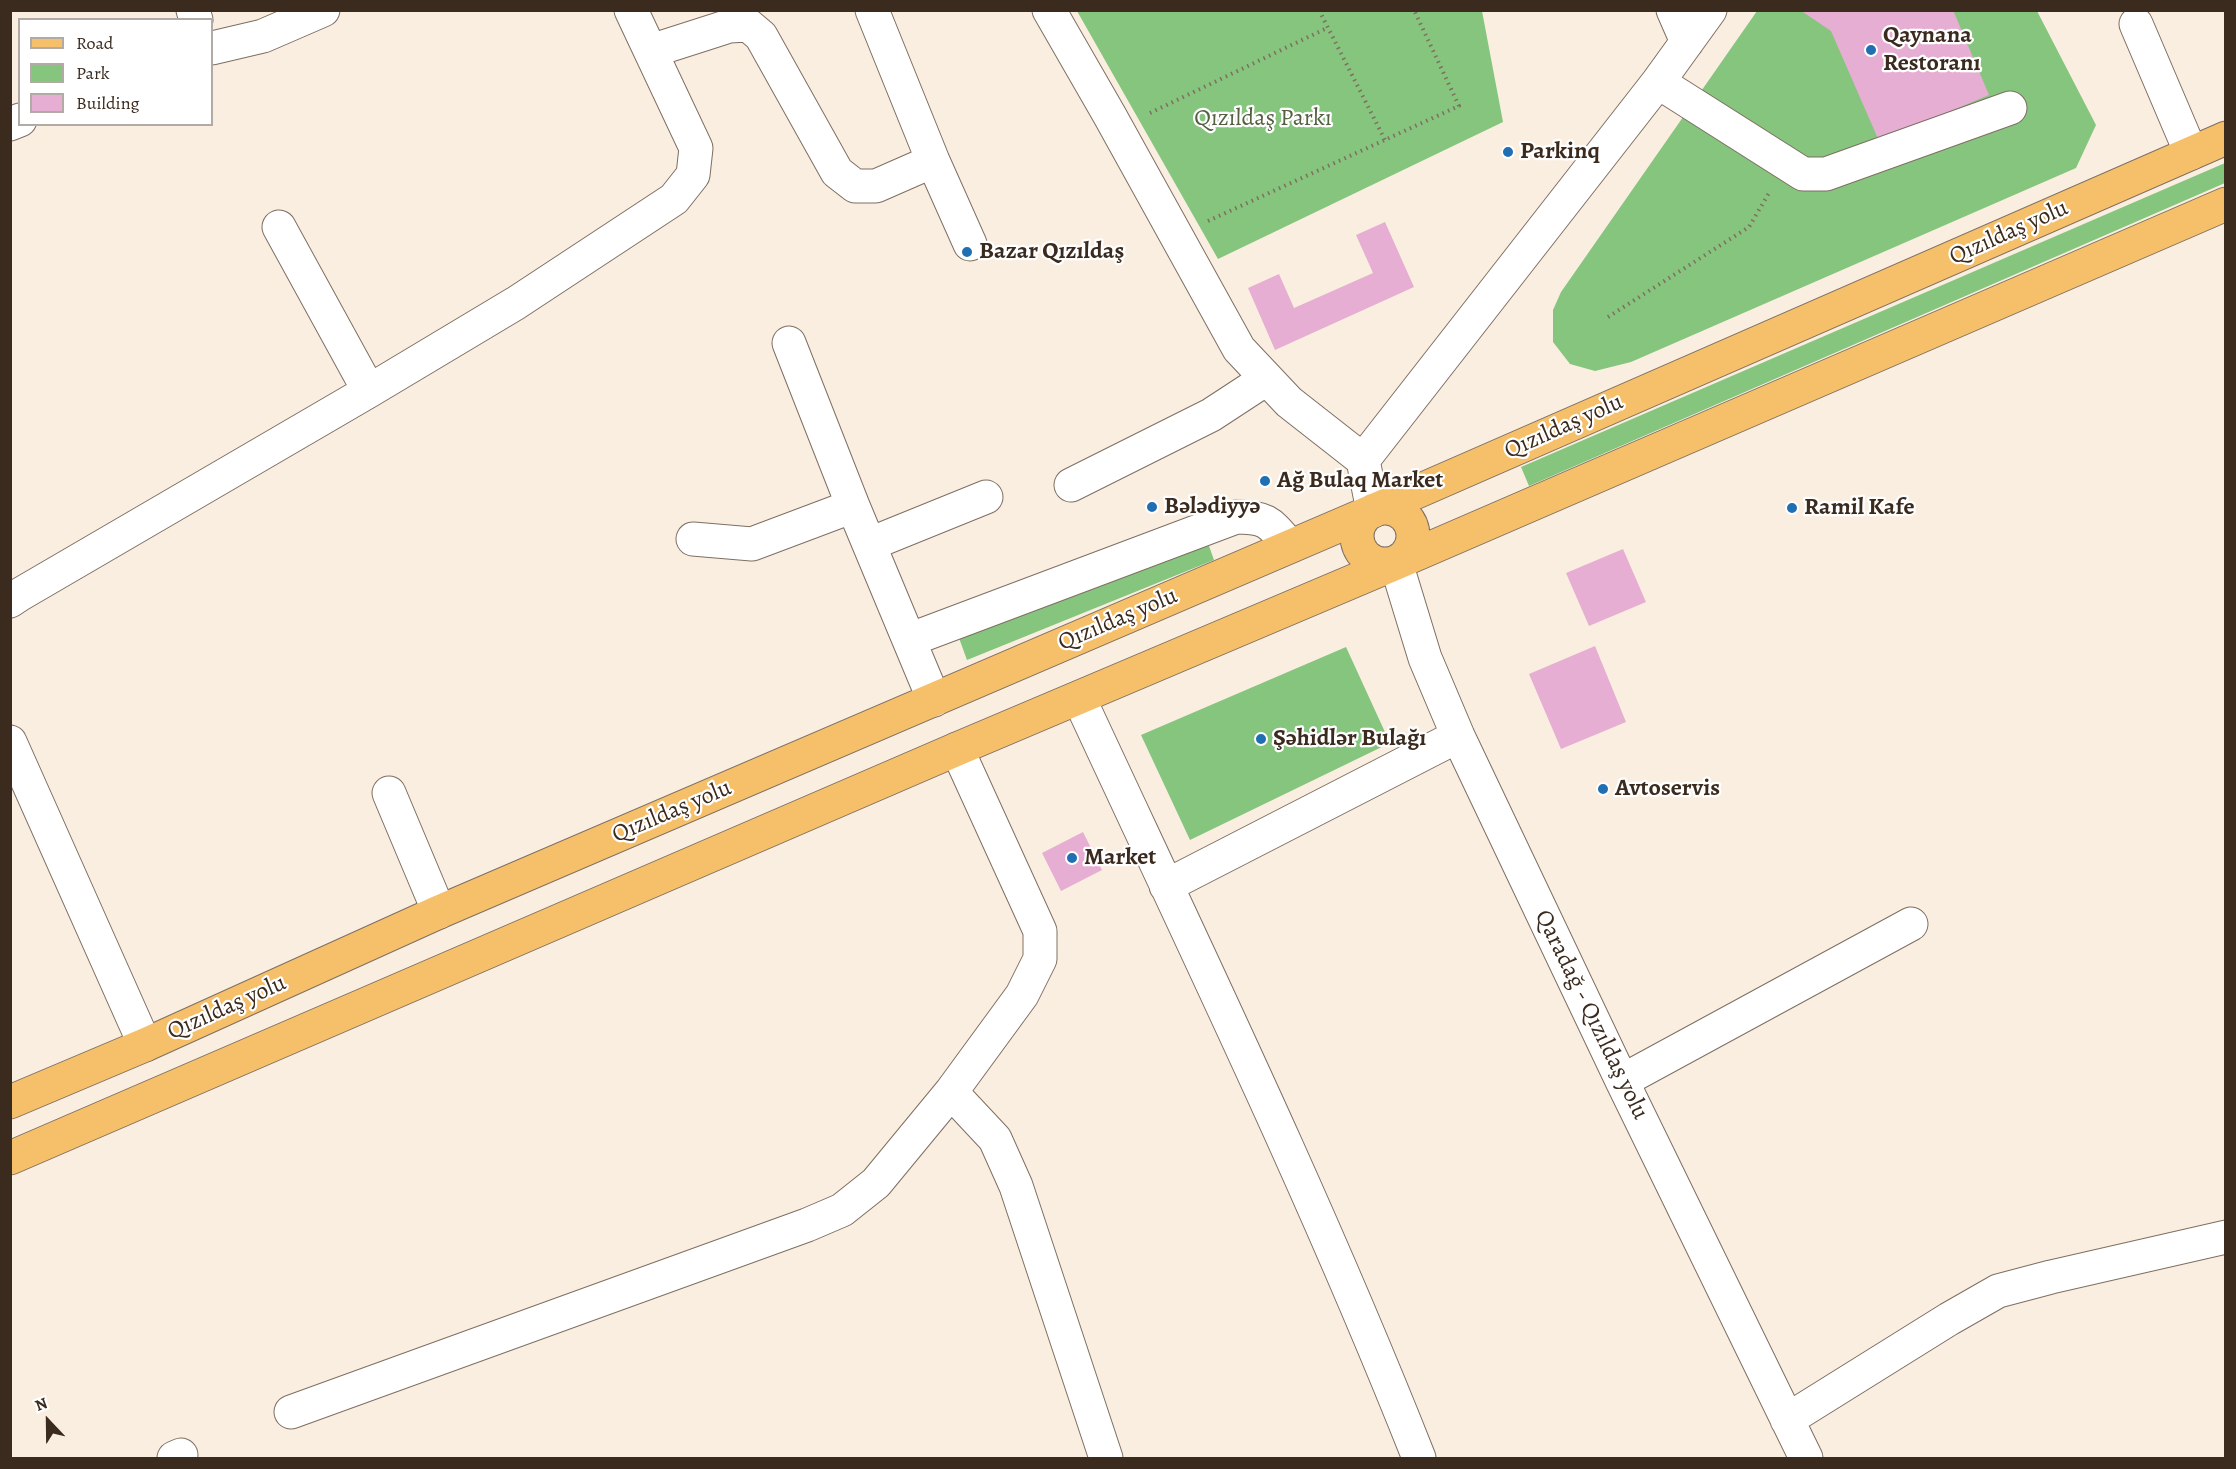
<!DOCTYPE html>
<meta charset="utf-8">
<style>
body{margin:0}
#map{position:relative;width:2236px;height:1469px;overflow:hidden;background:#faeee0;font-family:Alegreya,serif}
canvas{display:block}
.frame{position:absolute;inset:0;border:12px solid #3b2a1e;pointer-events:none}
.legend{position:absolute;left:18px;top:18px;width:195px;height:108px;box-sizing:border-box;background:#fff;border:2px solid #b1aaa5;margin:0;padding:8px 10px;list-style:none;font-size:18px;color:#3b2a1e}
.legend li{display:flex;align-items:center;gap:12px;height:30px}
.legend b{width:30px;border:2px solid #b1aaa5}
.north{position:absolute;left:18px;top:1391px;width:60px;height:60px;-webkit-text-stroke:4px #fff;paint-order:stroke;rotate:338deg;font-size:16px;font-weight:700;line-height:24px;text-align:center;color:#3b2a1e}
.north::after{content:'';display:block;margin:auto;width:21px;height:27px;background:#3b2a1e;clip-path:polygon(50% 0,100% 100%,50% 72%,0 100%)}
</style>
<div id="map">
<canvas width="2236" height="1469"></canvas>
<div class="frame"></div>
<ul class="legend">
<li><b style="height:8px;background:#f6c06b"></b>Road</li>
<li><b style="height:16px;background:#85c57e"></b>Park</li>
<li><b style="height:16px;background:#e7aed3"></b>Building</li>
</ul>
<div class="north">N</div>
</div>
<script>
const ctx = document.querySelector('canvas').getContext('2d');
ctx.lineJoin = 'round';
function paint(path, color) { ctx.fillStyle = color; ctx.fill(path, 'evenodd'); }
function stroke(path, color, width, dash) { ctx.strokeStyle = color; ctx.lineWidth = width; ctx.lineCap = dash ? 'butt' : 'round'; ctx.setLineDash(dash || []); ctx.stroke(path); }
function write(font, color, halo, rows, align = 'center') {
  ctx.font = font + ' Alegreya,serif'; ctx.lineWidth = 4.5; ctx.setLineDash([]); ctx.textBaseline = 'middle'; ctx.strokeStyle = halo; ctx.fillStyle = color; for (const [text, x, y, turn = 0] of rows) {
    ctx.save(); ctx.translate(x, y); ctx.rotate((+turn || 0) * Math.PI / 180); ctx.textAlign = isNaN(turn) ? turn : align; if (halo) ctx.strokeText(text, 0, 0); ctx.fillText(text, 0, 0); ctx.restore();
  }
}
paint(new Path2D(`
 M1077,11H1482L1503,122L1218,259Z
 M1757,11H2037L2096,125L2076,168L1631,362L1595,371L1570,364L1553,342V310L1561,292Z
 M2225,163V183L1529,486L1521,467Z
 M1208,543L1214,560L967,660L959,638Z
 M1346,647L1390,743L1190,840L1141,735Z`), '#85c57e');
paint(new Path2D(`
 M1800,10H1953L1989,95L1879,141L1831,31Z
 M1385,222L1414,287L1275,350L1248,288L1279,274L1294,308L1373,273L1356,235Z
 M1623,549L1646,602L1589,626L1566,573Z
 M1595,646L1626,722L1561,749L1529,674Z
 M1083,832L1102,870L1061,891L1042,853Z`), '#e7aed3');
const minor = new Path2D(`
 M193,10L196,20
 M872,10L933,161L970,244
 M1049,10L1110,116L1239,349L1289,402L1363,460
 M1673,10L1687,42
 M2136,24L2191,153
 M212,48L263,36L323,10
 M651,51L729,26L748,25L761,36L837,172L855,186H876L933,161
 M1658,82L1803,174H1826L2010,108
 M10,124L20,120
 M279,227L369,391
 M789,343L853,506L934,700
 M1071,485L1211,415L1266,379
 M1373,511L1363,460L1658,82L1710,10
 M693,539L752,544L853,506
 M870,544L986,497
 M1396,563L1425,658L1458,736L1622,1081L1806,1458
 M10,601L19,595L369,391L516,303L674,199L693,175L696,148L631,10
 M909,640L1236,517C1268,517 1270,523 1290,546
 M1079,698C1196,950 1317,1200 1419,1458
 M10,742L145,1045
 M389,793L439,912
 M1166,886L1458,736
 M1622,1081L1911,924
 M951,1092L995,1139L1016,1186L1106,1458
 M291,1412L807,1225L842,1210L876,1183L951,1092L1022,995L1040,959V931L957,749
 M1787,1420L1949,1319L1998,1291L2051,1277L2226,1237
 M174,1458L181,1455`);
const major = new Path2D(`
 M1357 536a28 28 0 1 1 56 0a28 28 0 1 1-56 0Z
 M10,1102L145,1045L439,912L1373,511L2226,138
 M10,1158L957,749L1396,563L2226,204`);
stroke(minor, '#7e6f62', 35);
stroke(major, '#7e6f62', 35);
stroke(new Path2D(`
 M1319,10L1385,140
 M1150,113L1327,28
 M1208,221L1459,106L1414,10
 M1608,317L1749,227L1769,193`), '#7e6f62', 4, [1.5, 4.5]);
stroke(minor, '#fff', 33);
stroke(major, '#f6c06b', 33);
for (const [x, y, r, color] of [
 [1871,50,6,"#1f6fb2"],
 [1508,152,6,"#1f6fb2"],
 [967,252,6,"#1f6fb2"],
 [1265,481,6,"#1f6fb2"],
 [1152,507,6,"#1f6fb2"],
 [1792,508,6,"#1f6fb2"],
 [1261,739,6,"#1f6fb2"],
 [1603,789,6,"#1f6fb2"],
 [1072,858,6,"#1f6fb2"]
]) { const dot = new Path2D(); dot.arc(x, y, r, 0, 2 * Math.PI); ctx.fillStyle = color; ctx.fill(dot); stroke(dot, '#fff', 2); }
write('bold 24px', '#3b2a1e', '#fff', [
 ["Qaynana",1883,36],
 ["Restoranı",1883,64],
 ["Parkinq",1520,152],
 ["Bazar Qızıldaş",979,252],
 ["Ağ Bulaq Market",1277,481],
 ["Bələdiyyə",1164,507],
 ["Ramil Kafe",1804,508],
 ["Şəhidlər Bulağı",1273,739],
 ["Avtoservis",1615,789],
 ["Market",1084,858]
], 'left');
write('24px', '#556040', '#fff', [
 ["Qızıldaş Parkı",1263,119]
]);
write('24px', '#3b2a1e', '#fff', [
 ["Qızıldaş yolu",2009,233,-24],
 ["Qızıldaş yolu",1564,427,-24],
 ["Qızıldaş yolu",1118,620,-23],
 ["Qızıldaş yolu",672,812,-23],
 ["Qızıldaş yolu",227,1008,-24],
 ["Qaradağ - Qızıldaş yolu",1591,1015,64]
]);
</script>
